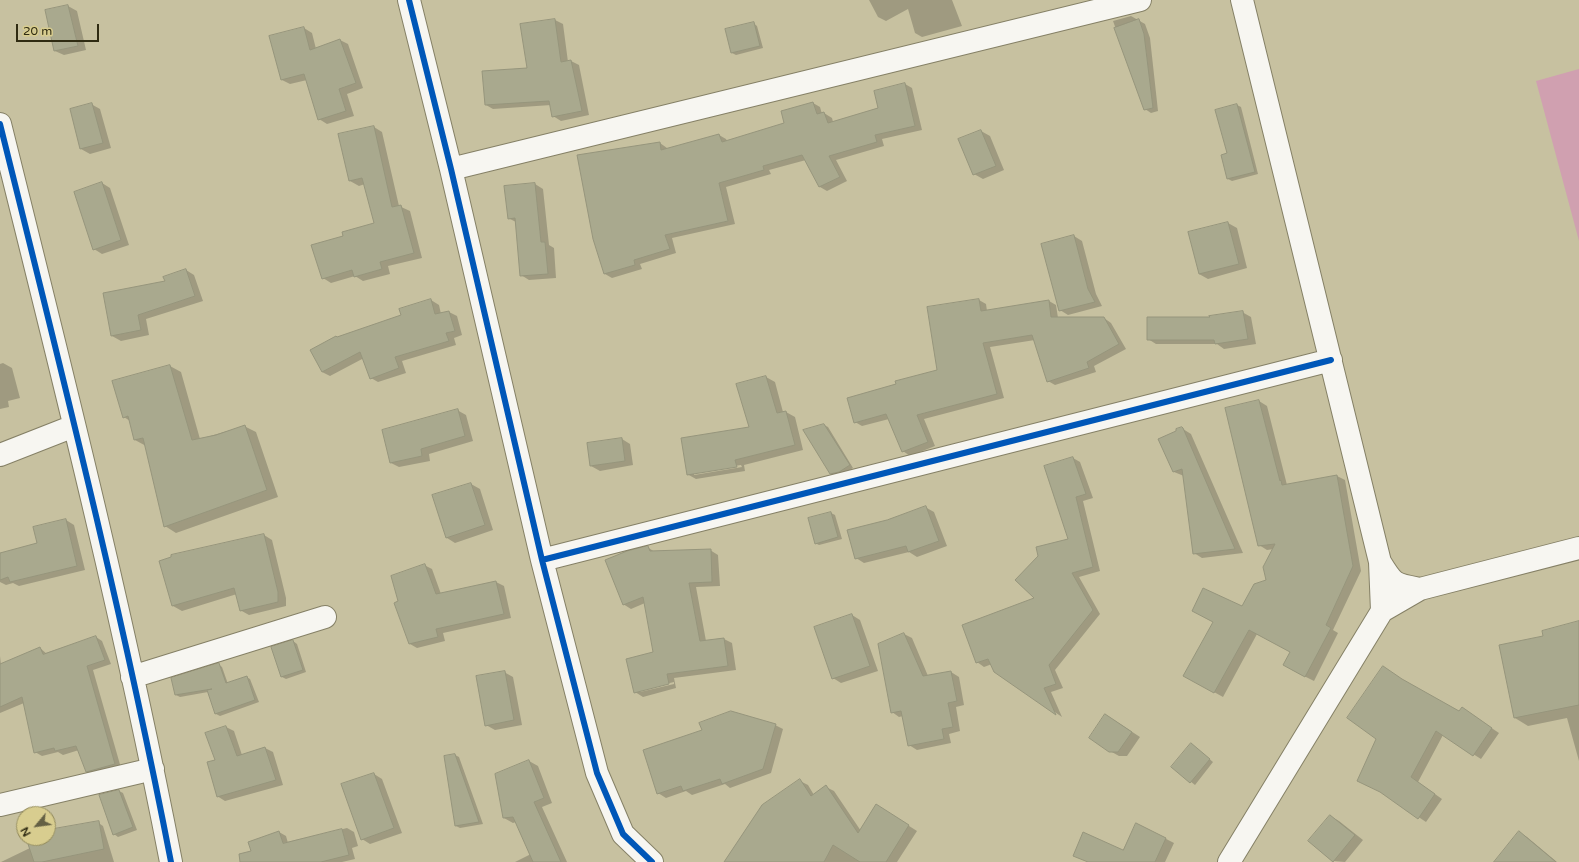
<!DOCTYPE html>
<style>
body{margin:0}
#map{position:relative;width:1579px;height:862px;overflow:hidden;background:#c7c1a0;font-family:"Varela Round",sans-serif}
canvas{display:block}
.north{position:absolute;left:16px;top:806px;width:40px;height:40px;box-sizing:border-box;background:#d8cd8f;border:1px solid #948c5d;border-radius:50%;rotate:241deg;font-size:11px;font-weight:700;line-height:16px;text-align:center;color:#2f2b12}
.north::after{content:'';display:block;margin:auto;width:14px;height:18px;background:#646044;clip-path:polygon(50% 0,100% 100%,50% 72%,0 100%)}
.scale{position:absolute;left:16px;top:24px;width:83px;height:18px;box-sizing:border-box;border:2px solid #2f2b12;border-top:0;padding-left:5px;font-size:12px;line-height:14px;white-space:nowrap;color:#2f2b12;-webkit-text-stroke:3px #d8cd8f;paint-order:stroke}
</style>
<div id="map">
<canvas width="1579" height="862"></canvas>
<div class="north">N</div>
<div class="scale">20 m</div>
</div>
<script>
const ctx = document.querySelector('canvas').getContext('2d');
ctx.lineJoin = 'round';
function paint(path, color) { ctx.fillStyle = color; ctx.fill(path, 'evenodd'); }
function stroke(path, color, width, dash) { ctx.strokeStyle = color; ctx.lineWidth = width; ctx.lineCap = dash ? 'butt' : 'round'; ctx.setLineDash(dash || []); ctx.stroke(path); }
paint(new Path2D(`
 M1579,69V241L1536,81Z`), '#d0a0b0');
paint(new Path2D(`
 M869,0H952L962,26L922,37L915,33L908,9L886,21L878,17Z
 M68,6L77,11L86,50L64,55L55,51Z
 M1131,16L1145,24L1150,38L1158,111L1151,113L1145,109L1113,21Z
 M555,20L563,24L568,62L571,61L579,65L589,115L561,121L553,116L551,105L493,109L486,105L528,69L521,24Z
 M753,23L757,26L763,48L736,55L732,53Z
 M304,28L312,33L316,49L340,40L348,44L363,88L347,94L354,116L327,124L319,119L307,80L290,84L282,80Z
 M905,84L912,88L922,130L882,139L884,146L836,160L847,181L827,191L820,187L806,160L769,170L771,174L726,187L735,224L672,238L676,253L640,264L642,269L612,278L605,274L660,143L667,148V149L719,135L726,139L727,141L786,124L813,103L820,107L822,114L824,113L832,118L833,122L879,108Z
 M91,104L100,109L111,148L90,154L81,149L71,109Z
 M1237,105L1241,107L1258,174L1232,181L1228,179V154Z
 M374,127L382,132L399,206L410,211L422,258L388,266L390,274L363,281L355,276L331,283L323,278L344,236L375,224L365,184L359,186L350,181Z
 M981,131L990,136L1004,170L983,179L974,174Z
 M102,183L110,188L129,245L102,254L94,249Z
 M535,184L543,189L549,245L554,248L556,278L529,280L521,275L516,222L508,218Z
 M1228,223L1237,228L1247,268L1208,279L1199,274Z
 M1074,236L1082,241L1096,294L1102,306L1068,315L1060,310Z
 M186,270L194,275L203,301L146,319L149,335L121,341L112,336L166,282Z
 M431,300L439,305L441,314L449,312L457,316L462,335L454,338L456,345L402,361L406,373L378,382L371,378L364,358L330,376L322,372L402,316Z
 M979,300L986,304L987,311L1049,301L1056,305L1058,318H1104L1111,323L1126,349L1094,366L1096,372L1055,385L1048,381L1035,340L990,347L1004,398L924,419L935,446L910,456L903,451L889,419L862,426L855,422L897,385L938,371Z
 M1242,312L1251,317L1256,344L1224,349L1217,344H1156L1148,339L1211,318Z
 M3,363L12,368L20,398L8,401L9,407L0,409V364Z
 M170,366L181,372L200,439L244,426L256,432L278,497L176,533L165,526L146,446L135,440L130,421L124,417Z
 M766,377L775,382L783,412H786L795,417L803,450L744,465L745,471L696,479L687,474L750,428ZM741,465L742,467L694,475V472Z
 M1259,401L1267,406L1287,485L1337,476L1345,480L1361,571L1333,630L1338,633L1314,681L1292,670L1291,652L1257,634L1223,697L1185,676L1242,608L1268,581L1274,549L1267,550L1259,545Z
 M457,410L466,415L473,441L429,454L430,461L399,467L391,463Z
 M824,425L828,427L853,468L843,474L835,476L830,473Z
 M1183,429L1191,434L1243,553L1202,558L1194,553L1184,476L1174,472L1160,439Z
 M622,439L630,444L633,465L600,471L591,466Z
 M1073,458L1080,462L1093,498L1083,501L1100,571L1079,577L1100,614L1055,670L1063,688L1051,692L1062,717L995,671L992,664L984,667L977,662L1036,598L1069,540Z
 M471,484L480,489L493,530L455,543L447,538Z
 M925,507L934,512L947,546L917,557L909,552L864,563L856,558L887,521Z
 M831,513L835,515L842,539L819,545L815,543Z
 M66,520L74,525L85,570L19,586L13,583L6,585L0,582V554L38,543Z
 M264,535L272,540L286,598V606L249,615L240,610L237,594L182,611L173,606L160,561Z
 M647,547L655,552L710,550L718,555L720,586L696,587L706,641L724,639L732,643L736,670L674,678L676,688L643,697L635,692L654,653L645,603L631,609L623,604ZM674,682V684L640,692V690Z
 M424,565L432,569L441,594L496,582L504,586L511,618L443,633L445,641L417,648L410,644L399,602Z
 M852,615L860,620L878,671L841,683L833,678Z
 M1579,622V761L1567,718L1528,726L1515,718L1545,637Z
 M904,634L912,638L928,676L951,672L959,677L964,705L956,707L960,731L949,734L951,743L917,750L909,745L903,716L899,717L892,712Z
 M96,637L102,641L111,664L93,670L121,768L93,775L87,771L79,750L63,755L58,752L42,756L35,752L24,703L0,713V656L1,665L40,648L47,654Z
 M293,641L297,644L306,672L286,679L282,677Z
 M218,664L222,667L228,684L246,677L250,679L259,702L220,716L216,714L208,692L180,697L176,695Z
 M504,672L513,677L522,725L495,730L486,725Z
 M1408,684L1460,712L1469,713L1499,733L1481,759L1443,735L1418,782L1442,799L1426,822L1384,794Z
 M1114,720L1140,737L1127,756H1119L1110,751Z
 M775,725L783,729L771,773L730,788L725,784L692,795L686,791L666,798L658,793Z
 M226,727L234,731L242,755L265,748L273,752L283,785L225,801L217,796L216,761Z
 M1195,747L1213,762L1195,785L1172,767Z
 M455,755L459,757L483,824L460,828L456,826Z
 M529,761L538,766L552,803L542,807L567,862H515L531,854L516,822L513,823L504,818Z
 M374,774L382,779L402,833L370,844L362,839Z
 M800,781L808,785L814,795L826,787L834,791L861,831L884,810L917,831L897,862H734Z
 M119,791L123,793L137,830L118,837L114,834Z
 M1330,816L1339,821L1363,840L1345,862L1334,861Z
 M97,822L103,826L114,862H1L30,848L27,838H48V831Z
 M1137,824L1174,843L1165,862H1089L1123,852Z
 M347,828L354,832L358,846L352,848L355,859L342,862H256L279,832L286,836L288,843Z
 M1519,833L1527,837L1557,862H1495Z`), '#0003');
const building = new Path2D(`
 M68,5L78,46L54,51L45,10Z
 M555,19L561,62L571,60L582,111L552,117L549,101L485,105L482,71L527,68L520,24Z
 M1139,19L1144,34L1153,108L1144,110L1114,28Z
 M754,22L760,46L731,53L725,29Z
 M304,27L310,50L340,39L356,83L339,89L346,111L318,120L304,74L281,80L269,36Z
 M905,83L915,126L875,135L877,142L829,156L840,177L819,187L802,155L763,166L764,170L719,183L728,221L665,235L670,249L634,260L635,265L604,274L593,239L577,155L660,142L661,150L719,134L722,142L784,123L781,111L813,102L817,114L824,112L828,123L878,108L874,91Z
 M92,103L103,143L80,149L70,109Z
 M1237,104L1255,172L1227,179L1221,155L1227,153L1215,110Z
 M374,126L392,207L401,205L414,253L380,262L382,269L354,277L352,270L322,279L311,245L343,236L342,232L374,223L362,178L349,181L338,134Z
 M981,130L996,166L973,175L958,139Z
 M102,182L121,240L93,250L74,192Z
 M535,183L541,242H545L548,274L520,276L515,218L508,219L504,186Z
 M1228,222L1239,264L1199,274L1188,232Z
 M1074,235L1088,289L1095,302L1059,311L1041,244Z
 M186,269L195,296L138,315L141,330L111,336L103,293L165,281L163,277Z
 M431,299L435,314L449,311L455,331L446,333L449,341L395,357L399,368L370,379L360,352L322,372L310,350L336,336L337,337L401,315L399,309Z
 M979,299L981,311L1049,300L1051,317H1104L1119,344L1087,362L1089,368L1047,382L1032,335L983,343L997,394L917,415L928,442L902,452L886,414L854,423L847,398L896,384L895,381L937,370L927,307Z
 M1243,311L1248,339L1215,344L1214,340H1147V317H1210L1209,316Z
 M170,365L192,440L216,435L245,425L267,490L164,527L143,438L134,440L128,416L123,418L112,381Z
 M766,376L777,413L786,411L795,445L735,460L737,467L687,475L681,438L749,427L736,384Z
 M1259,400L1280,481L1281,480L1282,485L1337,475L1353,566L1326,625L1331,628L1305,677L1283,665L1290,652L1249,630L1214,693L1183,676L1213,622L1192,611L1203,588L1242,606L1254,584L1266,580L1263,567L1275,544L1258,546L1225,408Z
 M458,409L465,436L421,449L422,456L390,463L382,430Z
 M824,424L850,465L839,472L830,474L803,430Z
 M1182,427L1183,428L1235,549L1193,554L1182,469L1173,472L1158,439L1176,431V429Z
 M622,438L625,461L590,466L587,443Z
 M1073,457L1086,494L1076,497L1093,567L1072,573L1093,610L1049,665L1056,684L1044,688L1056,715L994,672L988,659L976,663L962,625L1034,598L1015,580L1038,556L1036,547L1068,539L1044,466Z
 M471,483L485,525L446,538L432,495Z
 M926,506L939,541L908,552L906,546L855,559L847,530L887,520Z
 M831,512L838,537L815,544L808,518Z
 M66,519L77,566L10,582L8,577L0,580V553L37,543L33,527Z
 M264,534L278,592V602L240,611L234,588L172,606L159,561L171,557V555Z
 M648,546L650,551L711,549L712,582L689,583L700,641L724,638L728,666L667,674L669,684L634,693L626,659L653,652L643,597L623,605L605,560L627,551Z
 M425,564L436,594L496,581L504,614L436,629L438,637L409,644L394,603L398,601L391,576Z
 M852,614L870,666L832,679L814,627Z
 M1579,621V705L1514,718L1499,645L1543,636L1542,631Z
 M904,633L923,676L951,671L957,701L948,703L953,727L942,729L944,739L908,746L901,711L891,713L878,644Z
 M96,636L105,660L87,666L115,764L86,772L76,746L55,751L54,748L34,753L22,697L0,707V664L40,647L43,654Z
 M293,640L303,670L281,677L271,647Z
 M219,663L226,683L247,676L255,700L215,714L207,690L212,689L175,695L171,678Z
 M1383,666L1402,679L1459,711L1462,707L1492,728L1473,756L1436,731L1411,777L1435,794L1418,819L1380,792L1357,781L1376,739L1347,718Z
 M505,671L514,720L485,726L476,676Z
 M731,711L776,724L763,769L722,784L720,779L683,791L681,786L657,794L643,750L702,730L699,723Z
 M1105,714L1132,732L1118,752H1109L1089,738Z
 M226,726L237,756L265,747L276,780L217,797L207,762L215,760L205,733Z
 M1191,743L1210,759L1190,783L1171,767Z
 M455,754L479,822L455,826L444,756Z
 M529,760L544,798L534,802L561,862H533L513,817L503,818L495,774Z
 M374,773L394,828L361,840L341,784Z
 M800,779L811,796L826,785L858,833L876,804L909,825L886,862H860L833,845L824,862H724L762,805Z
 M119,790L133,827L113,835L99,795Z
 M1330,815L1355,835L1333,862L1308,841Z
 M99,821L104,849L42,862H34L26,838H48V830Z
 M1136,823L1166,838L1155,862H1088L1073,856L1083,832L1123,850Z
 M342,829L349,855L321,862H240L239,854L251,851L248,842L279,831L283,843Z
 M1519,831L1556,862H1494Z`);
paint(building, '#a9a98e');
stroke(building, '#96957c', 1);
const minor = new Path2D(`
 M409,0L451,169L542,560L597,773L623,834L652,862
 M1242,0L1380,562C1394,585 1394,584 1420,589
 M0,124C61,369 123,614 171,862
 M451,169L1140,0
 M0,455L74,426
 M542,560L1331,360
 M1382,611L1420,589L1579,548
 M132,677L325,617
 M0,805L153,769
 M1229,862L1382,611L1380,562`);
stroke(minor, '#858066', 24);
stroke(minor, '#f7f6f1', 22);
stroke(new Path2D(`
 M409,0L451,169L542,560L597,773L623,834L652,862
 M0,124C61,369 123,614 171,862
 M542,560L1331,360`), '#0057b8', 6);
</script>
